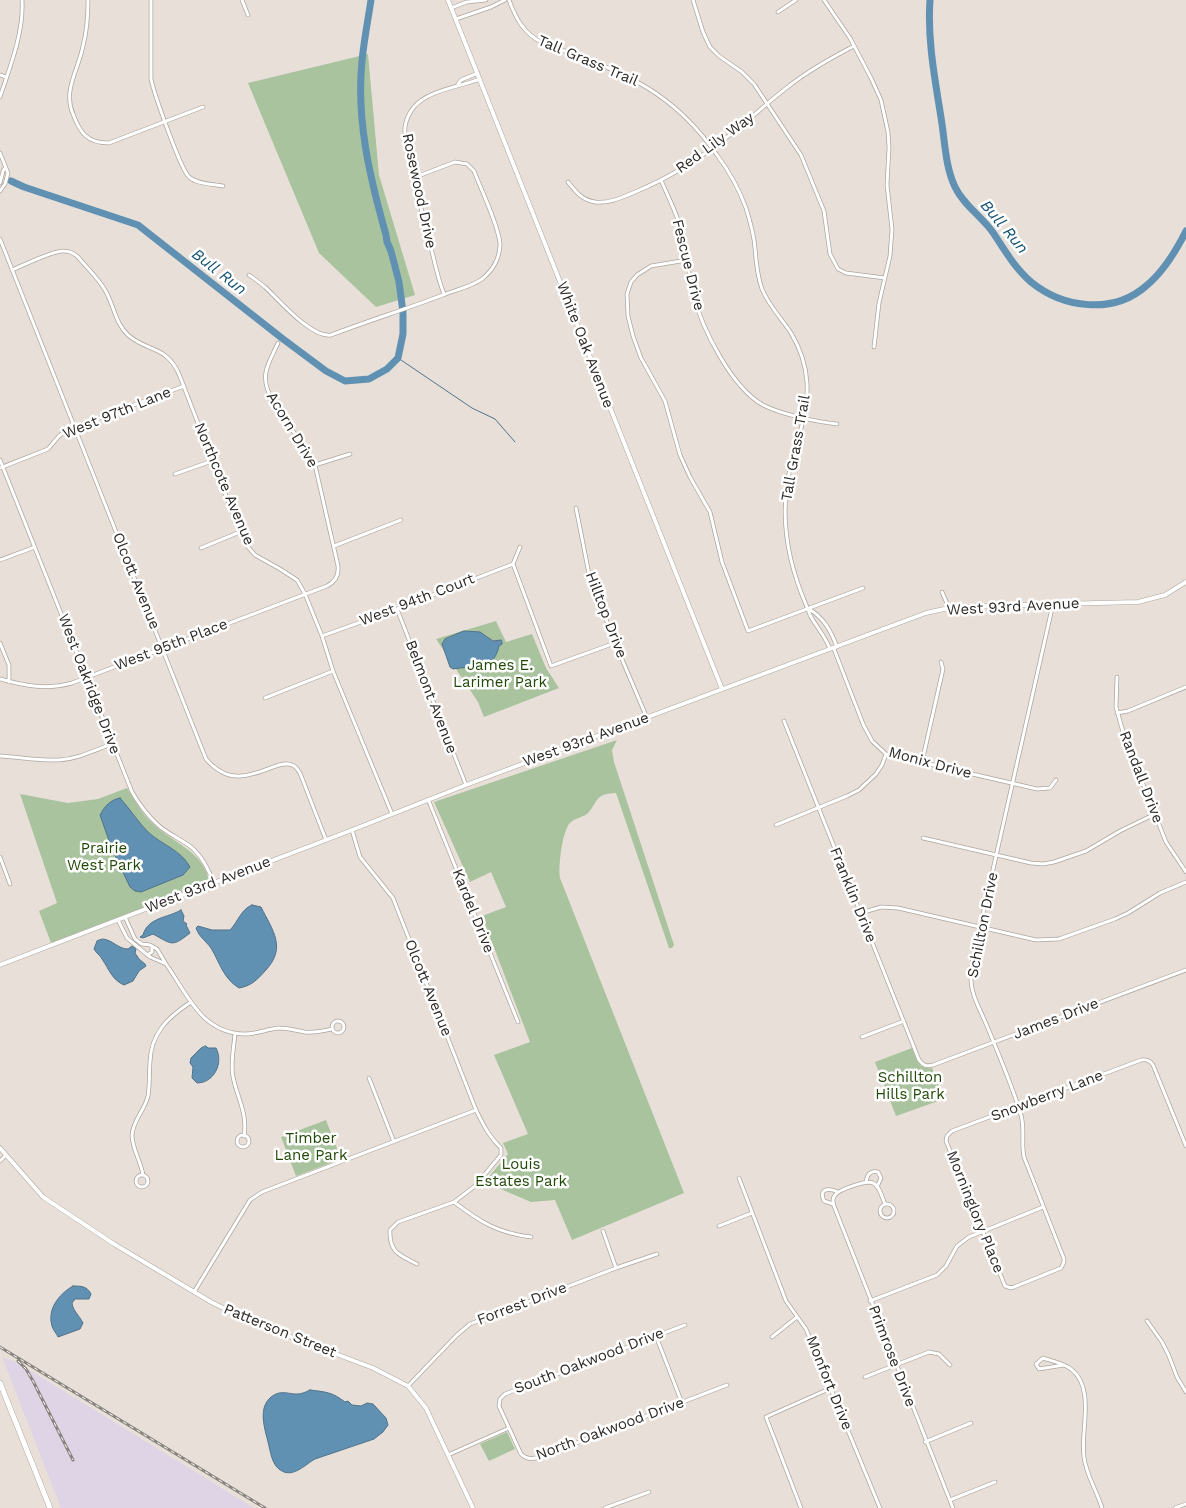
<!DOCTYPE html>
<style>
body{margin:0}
canvas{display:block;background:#e8e0d8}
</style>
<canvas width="1186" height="1508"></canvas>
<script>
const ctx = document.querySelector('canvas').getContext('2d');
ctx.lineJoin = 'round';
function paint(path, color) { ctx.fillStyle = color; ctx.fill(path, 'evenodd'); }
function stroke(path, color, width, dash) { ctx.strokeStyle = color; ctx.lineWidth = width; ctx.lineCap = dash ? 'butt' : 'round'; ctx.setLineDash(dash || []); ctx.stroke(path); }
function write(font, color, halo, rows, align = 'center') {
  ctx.font = font + ' "Work Sans",sans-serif'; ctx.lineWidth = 5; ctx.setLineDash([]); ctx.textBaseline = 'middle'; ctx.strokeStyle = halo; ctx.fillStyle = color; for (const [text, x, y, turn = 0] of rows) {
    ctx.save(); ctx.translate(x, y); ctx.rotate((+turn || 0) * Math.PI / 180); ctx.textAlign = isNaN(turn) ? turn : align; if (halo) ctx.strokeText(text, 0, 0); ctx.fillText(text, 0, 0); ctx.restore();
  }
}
paint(new Path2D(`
 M2,1357L18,1363L254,1508H61Z`), '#dfd3e6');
paint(new Path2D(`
 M368,54L379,175L415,295L376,307L319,253L248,83Z
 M496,621L506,642L532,634L546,668L559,688L484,717L478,702L436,639Z
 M617,740L612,750L614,762L674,945L672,948H669L616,793C596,794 599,799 589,812C584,818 575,817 569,824C562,834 558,866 560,878L684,1193L572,1240L555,1200L531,1202L503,1190L486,1180L508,1154L503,1143L528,1134L494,1055L530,1042L482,916L506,907L491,872L470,882L434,802Z
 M127,788C135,800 141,813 152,823C171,842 202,850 209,880L206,884L51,943L39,911L57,903L20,794L68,803L98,799Z
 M912,1048C916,1058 918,1070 932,1068L944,1099L896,1116L875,1062Z
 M326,1120L341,1159L296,1176L281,1137Z
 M507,1432L515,1449L489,1461L480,1444Z`), '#a8c39d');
const water = new Path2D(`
 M464,631L480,632L493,641L501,640L502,642V644L499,646C493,673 474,665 453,669L450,667L442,644L445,639Z
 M120,798C130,809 138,822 148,832C162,845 181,850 190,867L183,875L141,892L135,891L130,887L112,849L100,815C105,806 110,800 120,798Z
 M252,905L261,907C273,931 287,948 265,971C257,980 251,986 239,988C223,978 220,963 211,948C206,941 199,937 196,928L198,926L212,930H230C238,922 241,909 252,905Z
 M181,910L184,916L183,921L187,924L186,925L190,933C172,947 173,945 153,934L143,938L140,937L143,935C148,917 168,918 181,910Z
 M103,939C113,940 118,949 128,949L132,946L136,949L135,953L139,959L145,964L146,966L139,971L133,981L124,985C112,980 109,969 102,959C100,955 96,953 94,949L97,941Z
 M206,1046L208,1048H216C224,1063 214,1083 197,1083L192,1078L193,1067L190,1063L191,1058L201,1048Z
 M73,1286C81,1286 87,1286 91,1294L89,1299H75L72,1303C73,1311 79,1315 83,1323L80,1329L58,1337C57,1334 53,1330 52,1326C47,1309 59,1294 73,1286Z
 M310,1390C326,1392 332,1392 345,1402L348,1401L352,1405L361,1406L367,1403L373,1404L386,1418L388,1425L383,1432L374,1439L315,1459C306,1464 295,1476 284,1472C273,1468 271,1455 269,1446C266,1432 257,1410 270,1398C282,1387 291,1397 303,1393C306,1392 308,1391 310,1390Z`);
paint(water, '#6091b3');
stroke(water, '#507289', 1);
stroke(new Path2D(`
 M398,358L472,408L495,419L515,442`), '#507289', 1);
stroke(new Path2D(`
 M930,0C927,42 936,84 942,124C945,145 946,168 955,187C964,206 983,217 994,234C1005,251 1015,268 1031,282C1063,308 1113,315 1146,286C1163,272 1176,251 1186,231
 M11,181L24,187L138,225L283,339L326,371L345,381L369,379L387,369L398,358L403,334V312L399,282L391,251L387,242L386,235C370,178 356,120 362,61C364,40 368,20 371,0`), '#6091b3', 7);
const minor = new Path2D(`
 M88,0C88,16 87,31 83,46C80,62 72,76 70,91C69,99 70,107 73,114C80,133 87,143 109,143L203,107
 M151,0V79C154,93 180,168 189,177C197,184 212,184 223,186
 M242,0L248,15
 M509,0C516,19 524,34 543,43C618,71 669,86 717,155C729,171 739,189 746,208C750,221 754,234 755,248C756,262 757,275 762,289C769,306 781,318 791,333C800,348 806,365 807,383C809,415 794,446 788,478C780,523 789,566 807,607C809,610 809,614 811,617C818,629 825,636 830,649
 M693,0L703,32L710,47L719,56L742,72L754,84L801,155L824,211L830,254L838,269L846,273L885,278
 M824,0L850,38L871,78L881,100L888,132L889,147L887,185L892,229L890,256L879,303L874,347
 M451,8L467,2L486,0
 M778,12L796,0
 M456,19L491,7L505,0
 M0,75L6,77
 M458,84L461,80L478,73
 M0,97C10,67 24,32 22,0
 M0,153L8,173L5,184L0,191
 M661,180C669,199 679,217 683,237C688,256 688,275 693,294C702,328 731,387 763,405C780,414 817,422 837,424
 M568,182C576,192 582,200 595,202C609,204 623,197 635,192C674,176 710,152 742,125C758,112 773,98 789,86C809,70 831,58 854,46
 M0,183L3,171L5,168
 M0,239L206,759C228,784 246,777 273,767C279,765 286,762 292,765C296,766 298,770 300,773L326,840
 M687,260L651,266L637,275L631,282L627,294L628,316L633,336L641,358L665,401L680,455L690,477L710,512L722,562L748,631L863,588
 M12,270C24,265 52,251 63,251C69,251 74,253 78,257C87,268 98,278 105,290C114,305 115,323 128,335C147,352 166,345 179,374L240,532L248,547L255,555L280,569L297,580L305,594L322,636L333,671L392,814
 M249,275C255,279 260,283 265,287C279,300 311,338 331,335C368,321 406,309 443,295C455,290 471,287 482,279C492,271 499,260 500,246C501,231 480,187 474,171L467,164L455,162L413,178
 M444,294C436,274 433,253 427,232C421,206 413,180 408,154C407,145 404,136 405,127C406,120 409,113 414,107C428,90 460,87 480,79
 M0,460L132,792C139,804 148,816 158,825C168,834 181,839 191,847C202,856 208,869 214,883
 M315,465L350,454
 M0,468L48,449L59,436L67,430L184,386
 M175,474L212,461
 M576,508L589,574L615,643L647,718
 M334,546L401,520
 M520,547L513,564L551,666L615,643
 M201,548L240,532
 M0,560L35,547
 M942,592L949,608
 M1053,604L980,927C977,943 970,962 971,979C971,995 981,1011 987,1026C999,1055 1012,1085 1021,1115C1025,1129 1021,1143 1024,1157L1064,1259V1262L1061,1268L1014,1287L1011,1288L1005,1286L946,1141L947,1136L952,1131L1141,1060C1146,1059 1150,1060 1153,1065L1186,1146
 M397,609L466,785
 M809,609C824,618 831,631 837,647
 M322,636L397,609L513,564
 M0,643L9,665V682
 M834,649L863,724L872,741L886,754L1037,789L1050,788L1056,780
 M1117,677L1116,707L1125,739L1166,842L1186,872
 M0,679C25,686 47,690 72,683L327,586C335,582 339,575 338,566L315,465C304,438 260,401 266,372C268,362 274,352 278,343
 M265,698L333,671
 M1117,713L1128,711L1186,687
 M784,721L919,1060C923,1065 926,1067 933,1065L1186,970
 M0,756C20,757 39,761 59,760C78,759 95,750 112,744
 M922,762L943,669L941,662
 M428,799L518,1022
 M776,825L847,796L859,790L876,774L882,765L886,754
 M352,830L360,857L393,898L476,1110C483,1124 489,1137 501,1148V1155L475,1186L454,1202L398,1222L390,1230C389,1252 399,1255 417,1264
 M923,838L1031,863L1043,864L1054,862L1086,851L1120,831L1155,814
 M0,857L10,884
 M861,913L881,907L898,908L1036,940L1059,939L1115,919L1128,913L1160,893L1186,882
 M118,920L127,938L150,957L166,964L157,949L150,945L142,944L135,939L125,917
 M147,955L152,952V946
 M166,964C188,995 201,1033 245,1034C257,1034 267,1029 279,1028C288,1028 297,1031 305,1032C315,1033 323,1031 332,1029
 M332 1027a6 6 0 1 1 12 0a6 6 0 1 1-12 0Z
 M235,1033C234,1048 230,1062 233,1077C237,1097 248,1114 244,1136
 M862,1037L904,1021
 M369,1078L394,1142
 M237 1141a6 6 0 1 1 12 0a6 6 0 1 1-12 0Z
 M0,1161L6,1155
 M143,1175C141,1161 132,1149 132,1135C133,1120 145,1110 148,1096C150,1085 149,1073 150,1062C151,1033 168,1017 191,1002
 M136 1181a6 6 0 1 1 12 0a6 6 0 1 1-12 0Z
 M739,1178L786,1301L806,1329L880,1508
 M866,1182C867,1175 870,1170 878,1172L881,1178L877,1187
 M454,1202C480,1222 498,1233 531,1237
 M880 1211a7 7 0 1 1 14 0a7 7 0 1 1-14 0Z
 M833,1204L824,1201C818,1188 829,1188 838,1192
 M885,1204C882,1198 880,1186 873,1183C867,1180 840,1189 835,1195C832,1199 833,1202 834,1206L953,1508
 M719,1226L752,1213
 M603,1231L616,1268
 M194,1292L250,1200L262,1192L476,1110
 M870,1301L937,1275L946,1266L957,1246L969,1237L1043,1207
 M1147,1321L1162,1342L1169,1356L1177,1377L1186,1392
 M685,1325L505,1394L500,1399L499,1406L521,1454C527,1460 533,1459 540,1457L727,1385
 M656,1336L682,1403
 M772,1337L797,1317
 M1064,1365L1039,1369L1036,1364L1043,1358C1052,1361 1063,1363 1071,1369C1096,1388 1080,1431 1084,1457C1086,1475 1097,1491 1102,1508
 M865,1377L929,1352L939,1354L950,1365
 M408,1386L457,1335L470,1324L616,1268L657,1254
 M925,1442L971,1423
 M448,1455L509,1428
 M950,1500L995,1482
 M605,1508L649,1492
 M801,1508L766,1417L831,1388
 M1175,1508L1186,1504`);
const tertiary = new Path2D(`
 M448,0L722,689
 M0,965L352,830L466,785L926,613L949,608L979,606L1138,602L1165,595L1186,582
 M0,1148L43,1197L114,1244L211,1302L249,1321L373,1368L408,1386L426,1408L473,1508`);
const trunk = new Path2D(`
 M0,1383L50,1508`);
stroke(minor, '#ada69e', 4.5);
stroke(tertiary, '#ada69e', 5);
stroke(trunk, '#ada69e', 6);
stroke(minor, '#fff', 3);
stroke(tertiary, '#fff', 4);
stroke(trunk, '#fff', 5);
const rail = new Path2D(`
 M0,1347L265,1508
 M18,1361L26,1369L33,1381L73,1460`);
stroke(rail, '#89837e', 3);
stroke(rail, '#fff', 1, [4]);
write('15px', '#2c2926', '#fff', [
 ["Tall Grass Trail",588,61,23],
 ["Red Lily Way",715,143,-36],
 ["Rosewood Drive",419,191,78],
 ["Fescue Drive",688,265,76],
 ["White Oak Avenue",585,345,69],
 ["West 97th Lane",117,413,-22],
 ["Acorn Drive",292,430,59],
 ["Tall Grass Trail",796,448,-80],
 ["Northcote Avenue",224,484,67],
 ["Olcott Avenue",136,581,68],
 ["West 94th Court",417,600,-21],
 ["West 93rd Avenue",1013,607,-3],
 ["Hilltop Drive",606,615,69],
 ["West 95th Place",171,645,-21],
 ["West Oakridge Drive",89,684,69],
 ["Belmont Avenue",431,697,69],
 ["West 93rd Avenue",586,740,-20],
 ["Monix Drive",930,763,15],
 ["Randall Drive",1141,777,69],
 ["West 93rd Avenue",208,885,-21],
 ["Franklin Drive",853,895,68],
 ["Kardel Drive",473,911,68],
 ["Schillton Drive",983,925,-79],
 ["Olcott Avenue",428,988,68],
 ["James Drive",1056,1019,-21],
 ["Snowberry Lane",1047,1096,-21],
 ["Morninglory Place",975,1212,68],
 ["Forrest Drive",522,1304,-21],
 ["Patterson Street",280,1331,22],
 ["Primrose Drive",892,1356,69],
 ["South Oakwood Drive",589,1361,-21],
 ["Monfort Drive",829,1383,68],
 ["North Oakwood Drive",610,1429,-20]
]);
write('15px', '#204906', '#fff', [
 ["James E.",500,666],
 ["Larimer Park",500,683],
 ["Prairie",104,849],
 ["West Park",104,866],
 ["Schillton",910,1078],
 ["Hills Park",910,1095],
 ["Timber",311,1139],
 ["Lane Park",311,1156],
 ["Louis",521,1165],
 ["Estates Park",521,1182]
]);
write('italic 16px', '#165274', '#fff', [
 ["Bull Run",1004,227,50],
 ["Bull Run",219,272,38]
]);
</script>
